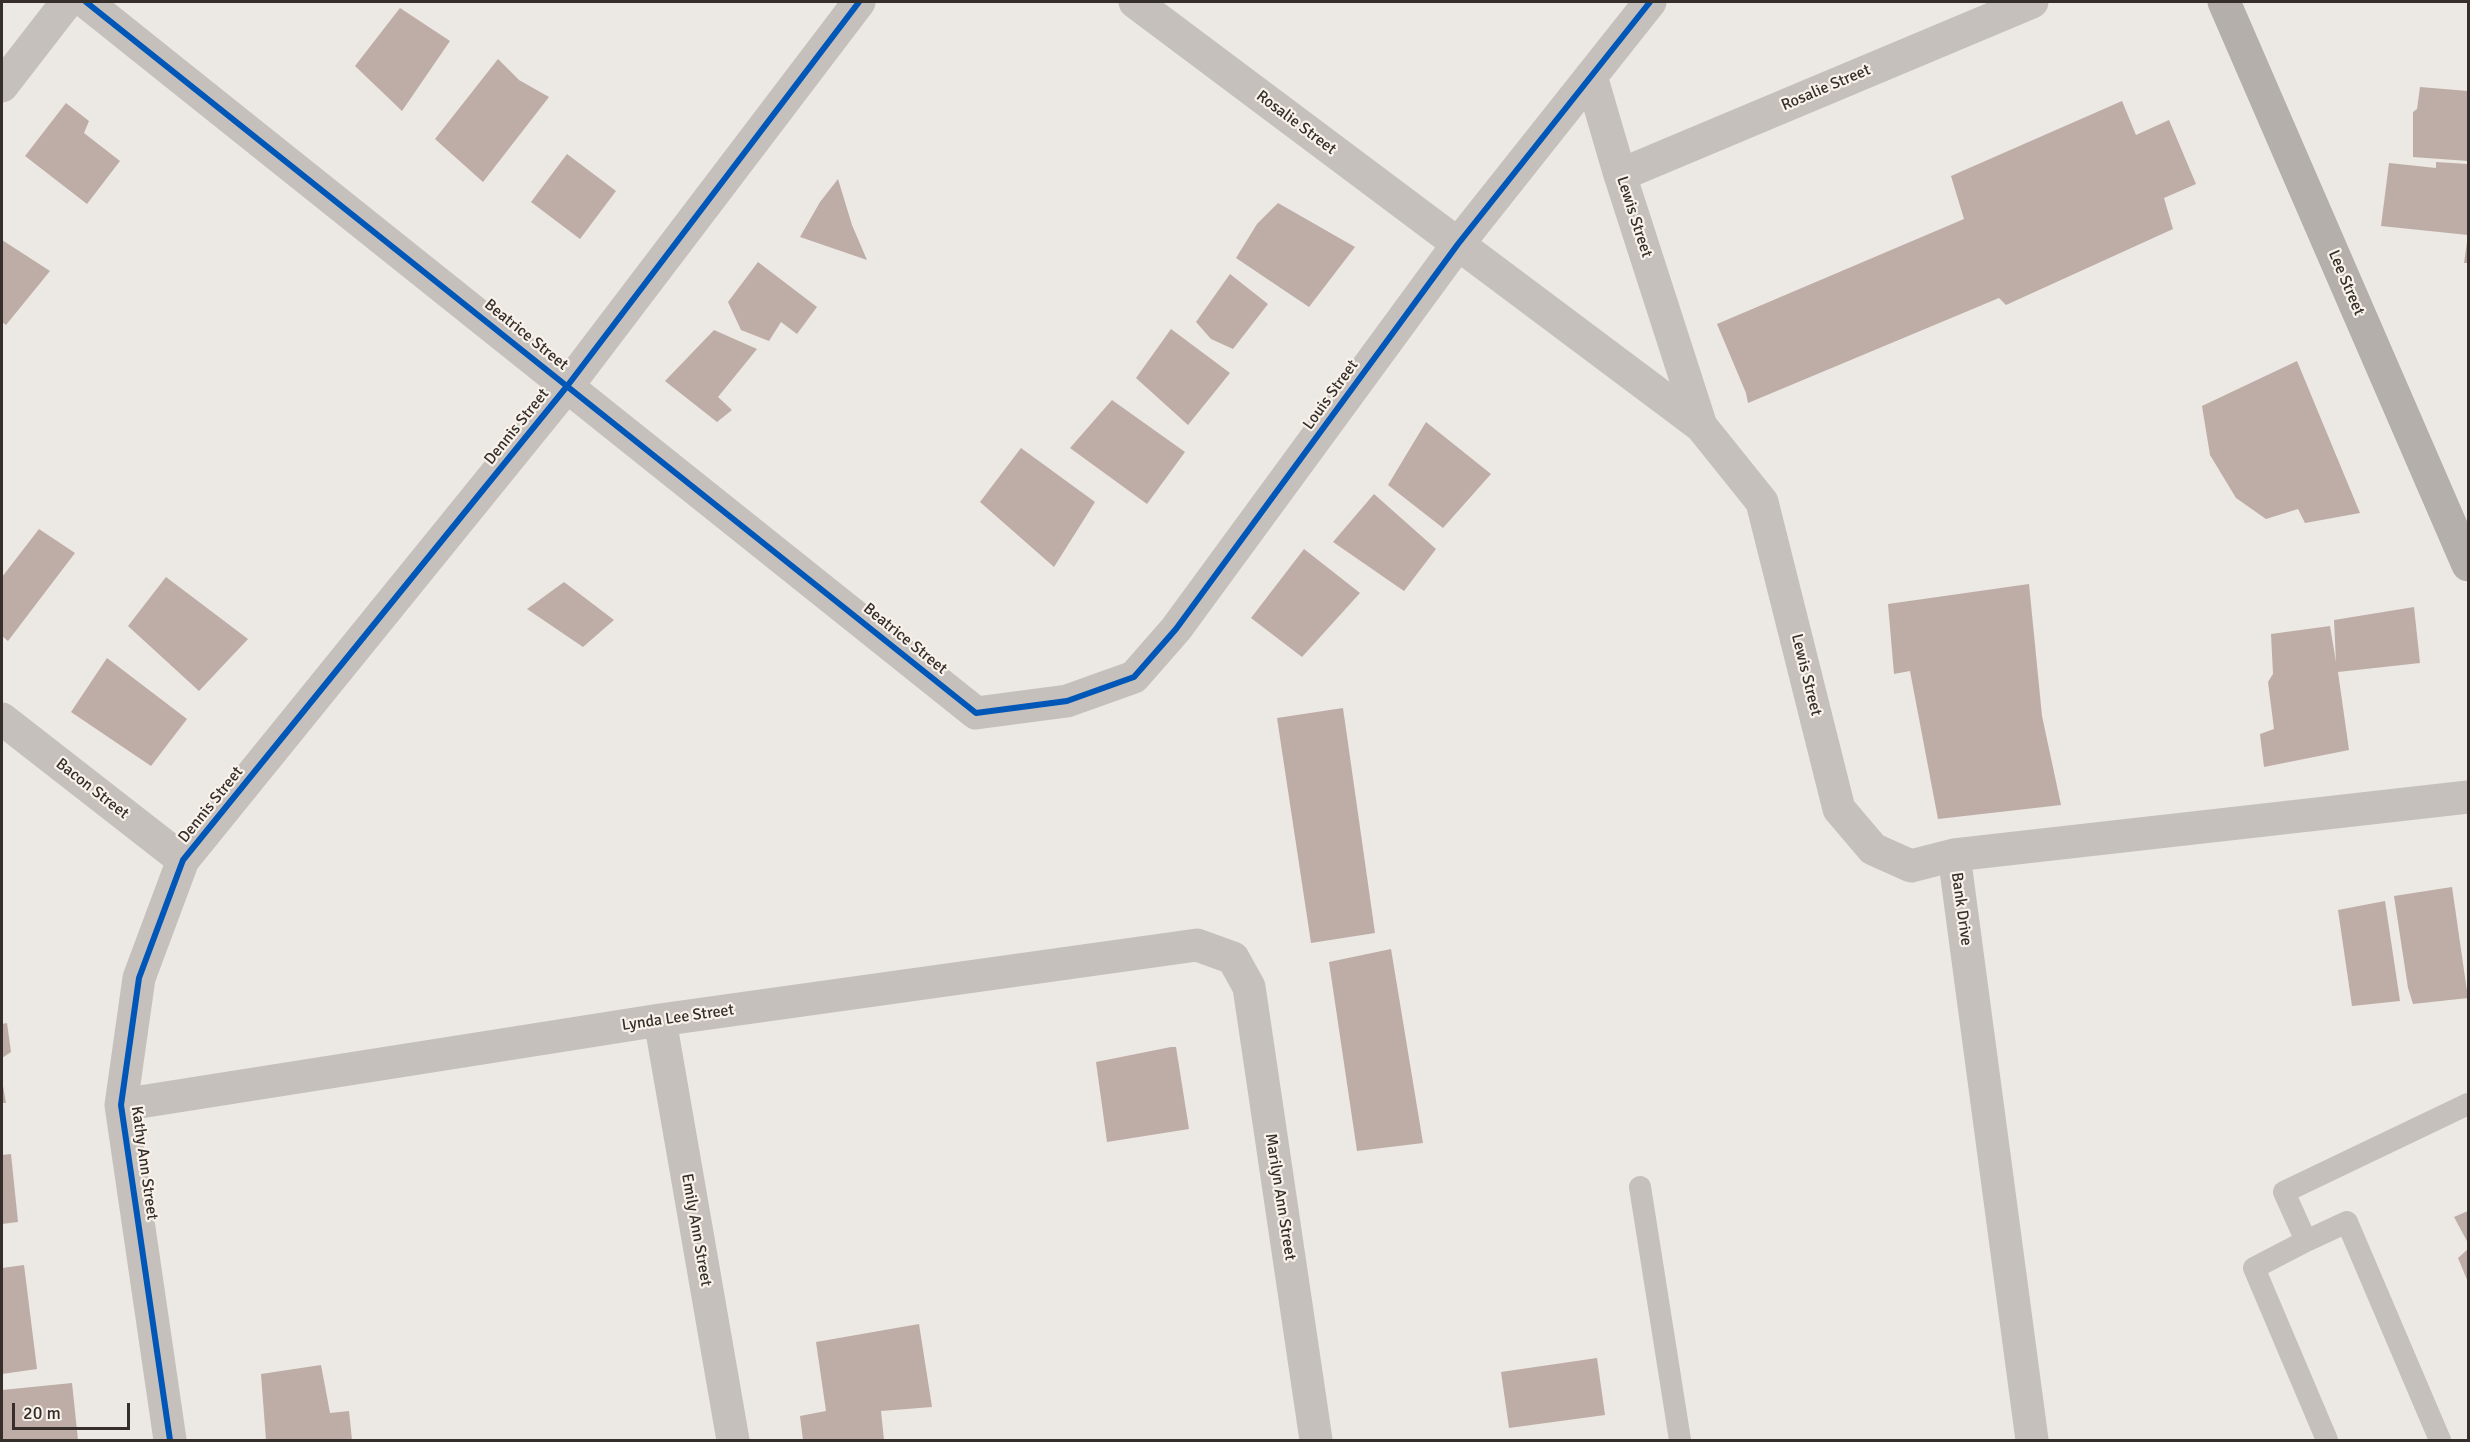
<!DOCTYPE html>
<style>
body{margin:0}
#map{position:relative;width:2470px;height:1442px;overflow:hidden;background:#ece8e3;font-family:Signika,sans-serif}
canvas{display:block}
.frame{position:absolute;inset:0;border:3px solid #362e2a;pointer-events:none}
.scale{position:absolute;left:12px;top:1403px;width:118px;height:27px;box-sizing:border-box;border:3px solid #362e2a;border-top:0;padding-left:8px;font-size:18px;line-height:21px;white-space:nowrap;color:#362e2a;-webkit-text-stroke:4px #f8f2eb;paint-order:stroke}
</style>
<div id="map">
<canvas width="2470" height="1442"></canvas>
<div class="frame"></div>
<div class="scale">20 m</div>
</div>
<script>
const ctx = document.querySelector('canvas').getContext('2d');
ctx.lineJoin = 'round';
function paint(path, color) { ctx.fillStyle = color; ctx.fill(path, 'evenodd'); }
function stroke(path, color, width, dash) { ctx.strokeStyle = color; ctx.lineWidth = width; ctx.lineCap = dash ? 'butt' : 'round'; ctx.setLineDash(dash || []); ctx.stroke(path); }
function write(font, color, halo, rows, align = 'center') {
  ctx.font = font + ' Signika,sans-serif'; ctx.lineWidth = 4.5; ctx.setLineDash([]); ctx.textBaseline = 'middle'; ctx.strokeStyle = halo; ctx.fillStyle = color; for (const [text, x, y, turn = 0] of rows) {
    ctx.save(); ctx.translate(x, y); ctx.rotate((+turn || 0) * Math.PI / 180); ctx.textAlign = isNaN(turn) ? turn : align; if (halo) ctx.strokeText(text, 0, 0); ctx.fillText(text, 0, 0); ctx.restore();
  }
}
paint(new Path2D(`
 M400,8L450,41L402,111L355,66Z
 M498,59L519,80L549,97L483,182L435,139Z
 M2420,87L2468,91V161L2413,157V112L2417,109Z
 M2122,101L2136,135L2169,120L2196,184L2164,198L2173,229L2006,305L1999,298L1748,403L1746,393L1717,324L1964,219L1951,176Z
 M66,103L89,121L84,133L120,161L87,204L25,156Z
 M567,154L616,191L580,239L531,202Z
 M2436,162L2468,164V235L2381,226L2389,163L2436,168Z
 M838,179L852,225L867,260L800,237L820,202Z
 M1278,203L1355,247L1309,307L1236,258L1257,224Z
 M2,240L50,271L6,325L2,322Z
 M2467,242H2468V263H2464Z
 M758,262L817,307L797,334L781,322L769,341L741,330L728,302Z
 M1230,274L1268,304L1233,349L1211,339L1196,322Z
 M1171,329L1230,373L1188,425L1136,378Z
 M714,330L757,349L718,397L732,410L717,422L665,381Z
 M2297,361L2360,513L2305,523L2298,509L2266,519L2236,498L2210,455L2202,406Z
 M1112,400L1185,452L1147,504L1070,448Z
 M1426,422L1491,474L1443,528L1388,485Z
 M1021,448L1095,502L1054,567L980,502Z
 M1374,494L1436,549L1404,591L1333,542Z
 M39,529L75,553L8,641L2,636V577Z
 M1304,549L1360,593L1302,657L1251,618Z
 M166,577L248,639L199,691L128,626Z
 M564,582L614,620L583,647L527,609Z
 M2029,584L2042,716L2061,805L1938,819L1910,671L1894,674L1888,604Z
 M2414,607L2420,663L2338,672L2349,750L2264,767L2260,734L2274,729L2268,682L2273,674L2271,634L2330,626L2336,662L2334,620Z
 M107,658L187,719L151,766L71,712Z
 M1343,708L1375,933L1311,943L1277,718Z
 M2452,887L2468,998L2413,1004L2408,988L2394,896Z
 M2385,901L2400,1001L2352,1006L2338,910Z
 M1391,949L1423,1143L1357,1151L1329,962Z
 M7,1023L11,1052L2,1058V1024Z
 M1171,1047H1176L1189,1129L1107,1142L1096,1062Z
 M2,1080L6,1103H2Z
 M11,1154L18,1222L2,1224V1155Z
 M2468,1211V1243L2454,1217Z
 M2468,1249V1282L2458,1258Z
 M24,1265L37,1369L2,1374V1268Z
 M919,1324L932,1407L881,1411L884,1440H803L800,1416L826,1411L816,1342Z
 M1597,1358L1605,1415L1509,1428L1501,1372Z
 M321,1365L330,1413L349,1411L352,1440H266L261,1374Z
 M72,1383L78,1440H2V1390Z`), '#beada6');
stroke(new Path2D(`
 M1640,1187L1680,1440
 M2306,1241L2347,1222L2440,1440
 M2327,1440L2254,1268L2306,1241L2284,1192L2468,1104`), '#c5c0bc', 22);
stroke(new Path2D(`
 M86,2L976,713L1067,701L1134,677L1176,629L1458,244L1650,2
 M1135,2L1701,426
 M1591,76L1620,175L1701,426L1762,502L1839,809L1873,849L1911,866L1954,855L2468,797
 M2,86L67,2
 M1620,175L2032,2
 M2,719L183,860
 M1954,855L2032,1440
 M660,1020L733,1440
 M121,1105L660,1020L1197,945L1233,958L1249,987L1316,1440
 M170,1440L121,1105L139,978L183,860L568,385L859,2`), '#c5c0bc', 33);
stroke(new Path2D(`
 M2224,2L2468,565`), '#b4afab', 33);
stroke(new Path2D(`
 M86,2L976,713L1067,701L1134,677L1176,629L1458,244L1650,2
 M170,1440L121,1105L139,978L183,860L568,385L859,2`), '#0057b8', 6);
write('16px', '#362e2a', '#f8f2eb', [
 ["Rosalie Street",1826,88,-23],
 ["Rosalie Street",1296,123,37],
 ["Lewis Street",1634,217,72],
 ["Lee Street",2346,283,67],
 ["Beatrice Street",526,335,39],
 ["Louis Street",1331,395,-54],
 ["Dennis Street",517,427,-51],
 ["Beatrice Street",905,639,39],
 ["Lewis Street",1806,675,76],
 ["Bacon Street",92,789,38],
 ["Dennis Street",211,805,-51],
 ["Bank Drive",1961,909,82],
 ["Lynda Lee Street",678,1018,-8],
 ["Kathy Ann Street",144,1163,82],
 ["Marilyn Ann Street",1280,1197,81],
 ["Emily Ann Street",696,1230,80]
]);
</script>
